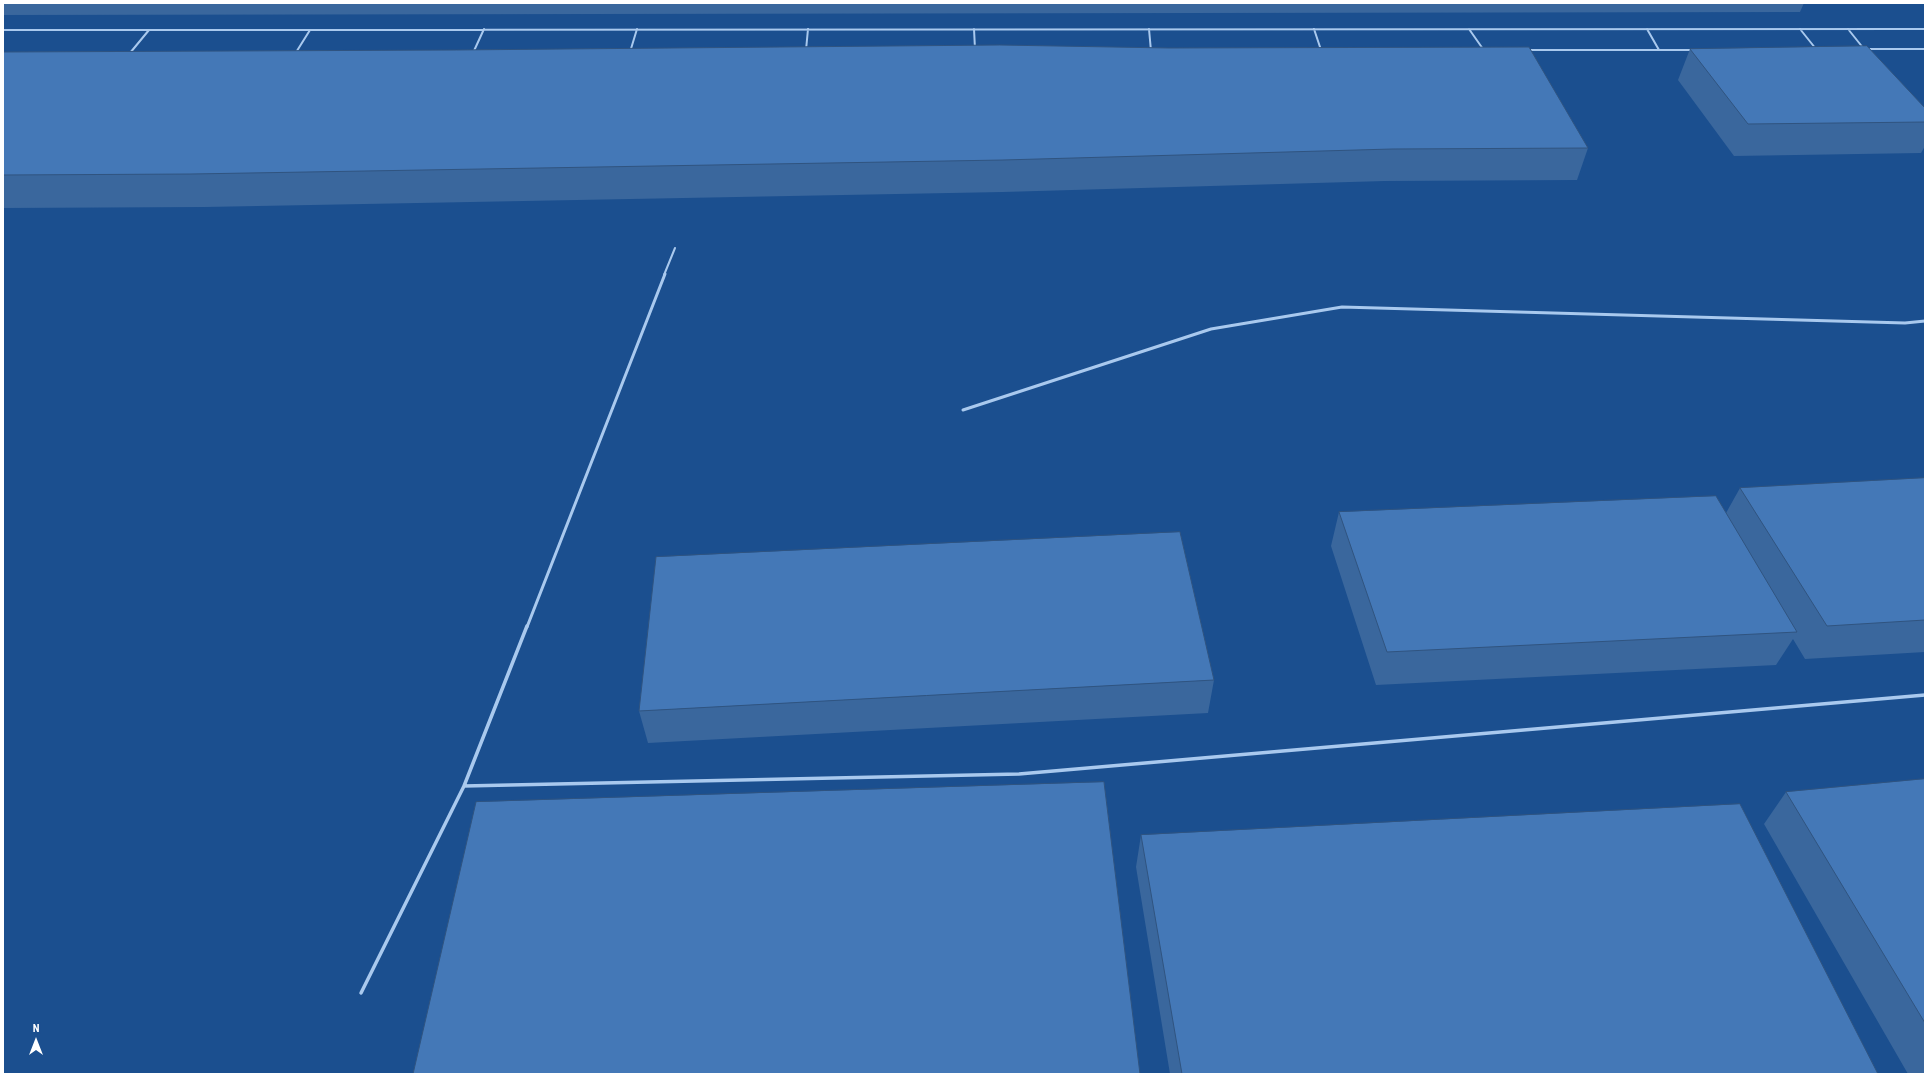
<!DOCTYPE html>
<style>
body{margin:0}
#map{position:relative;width:1928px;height:1077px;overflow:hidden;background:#1b4f8f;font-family:"Roboto Condensed",sans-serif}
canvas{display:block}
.frame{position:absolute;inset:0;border:4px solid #fff;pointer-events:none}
.north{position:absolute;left:16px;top:1021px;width:40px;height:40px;-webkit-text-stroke:3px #1b4f8f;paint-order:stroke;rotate:0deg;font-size:11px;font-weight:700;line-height:16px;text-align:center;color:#fff}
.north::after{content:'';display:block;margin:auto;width:14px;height:18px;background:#fff;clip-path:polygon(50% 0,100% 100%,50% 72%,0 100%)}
</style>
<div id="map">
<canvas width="1928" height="1077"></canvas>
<div class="frame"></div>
<div class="north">N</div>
</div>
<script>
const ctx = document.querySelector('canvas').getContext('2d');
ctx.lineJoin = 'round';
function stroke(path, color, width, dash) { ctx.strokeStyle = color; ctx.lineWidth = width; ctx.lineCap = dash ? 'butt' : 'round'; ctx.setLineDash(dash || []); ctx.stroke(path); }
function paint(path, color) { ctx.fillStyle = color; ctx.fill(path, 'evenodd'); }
stroke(new Path2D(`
 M974,29L975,49
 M1149,29L1151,51
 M1314,29L1321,50
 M1469,29L1483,49
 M1647,29L1659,50
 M1800,29L1816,49
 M1848,29L1864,49
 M3,30L1925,29
 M1867,49H1925
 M806,50L808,29
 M1529,50H1693
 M630,52L637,29
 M130,53L149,30
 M473,53L484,29
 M295,54L310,30
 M664,275L675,248`), '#a9c9ee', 2);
stroke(new Path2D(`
 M963,410L1211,329L1342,307L1905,323L1925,321
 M527,627L665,274`), '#a9c9ee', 3);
stroke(new Path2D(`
 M527,626L464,786L1019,774L1925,695
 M361,993L464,786`), '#a9c9ee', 3.5);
paint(new Path2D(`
 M3,3H1804L1800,12L3,15Z
 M1690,49L1925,122V146L1921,153L1734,156L1678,80Z
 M456,50L1588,148L1577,180L1385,181L1003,192L205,207L3,208V52Z
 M1925,478V652L1805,659L1793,639L1776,665L1376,685L1331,546L1339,512L1726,513L1740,488Z
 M1214,680L1208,713L648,743L639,711Z
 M1925,779V1074H1908L1764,824L1786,792Z
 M1141,835L1878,1074H1170L1136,867Z`), '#3a679d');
const building = new Path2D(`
 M1000,45L1169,48L1529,47L1588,148L1392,149L1003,160L191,174L3,175V52L456,50Z
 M1867,46L1925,108V122L1748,124L1690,49Z
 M1925,478V620L1827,626L1740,488Z
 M1716,496L1797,632L1387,652L1339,512Z
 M1180,532L1214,680L639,711L656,557Z
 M1925,779V1023L1786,792Z
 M1104,782L1140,1074H413L476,802Z
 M1740,804L1878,1074H1182L1141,835Z`);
paint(building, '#4478b7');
stroke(building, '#305480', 1);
</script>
